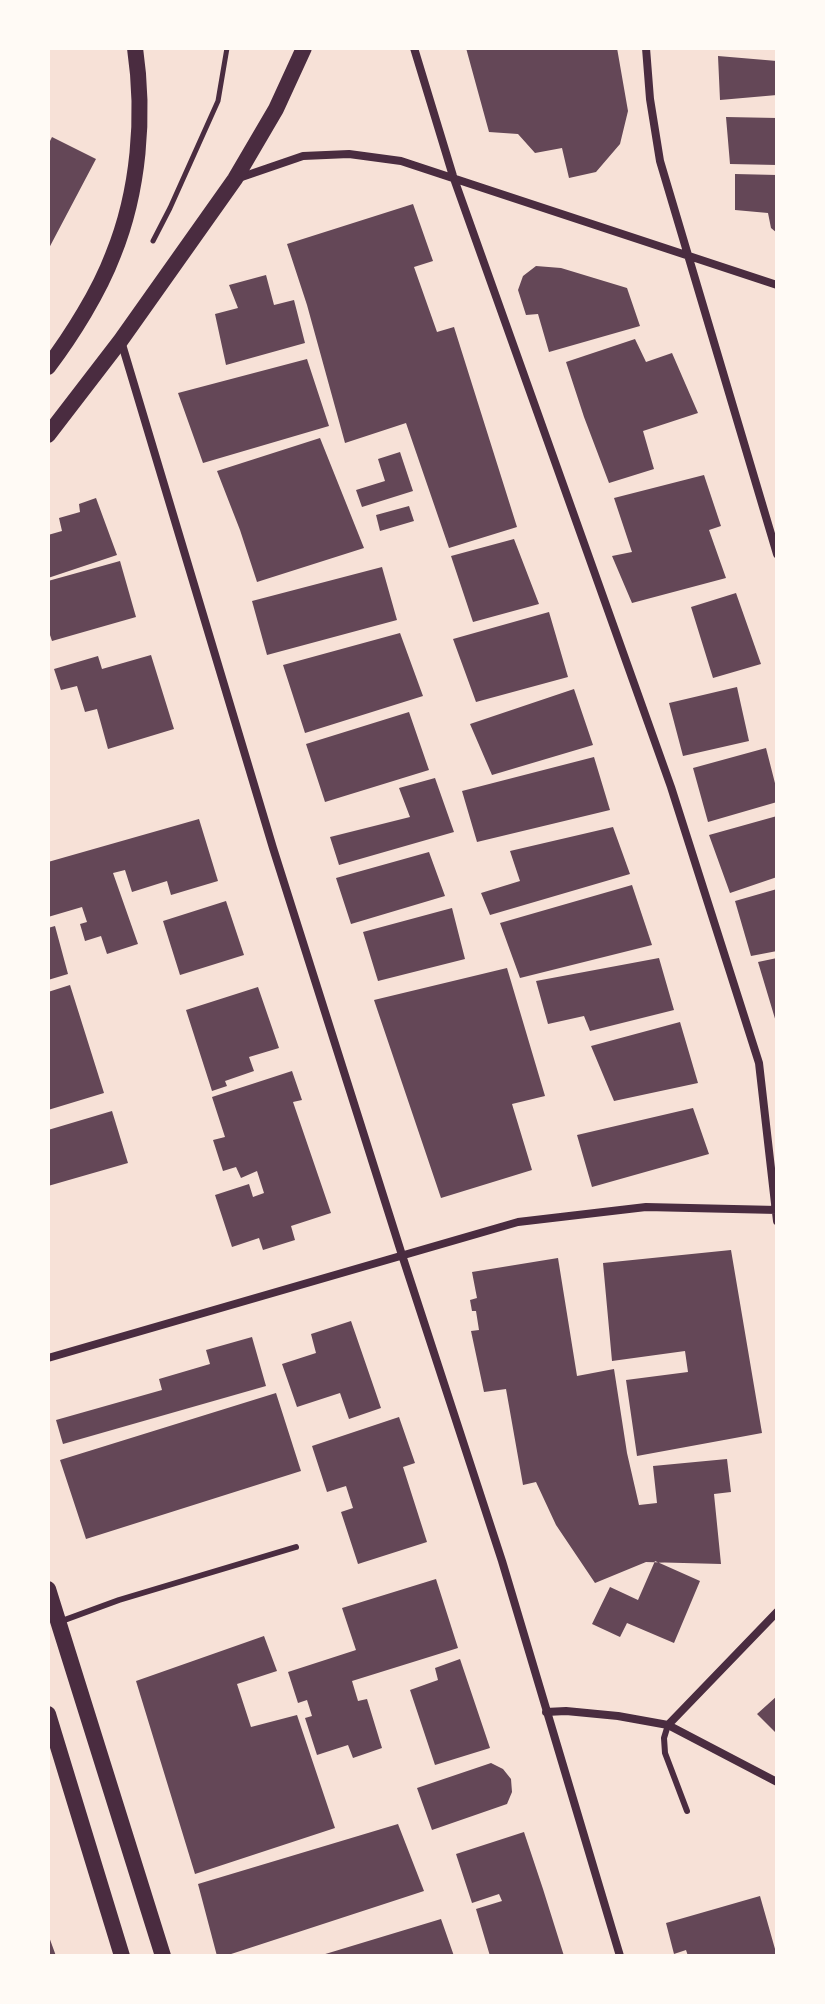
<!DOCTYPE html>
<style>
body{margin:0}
#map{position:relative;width:825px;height:2004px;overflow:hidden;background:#f7e1d7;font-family:Overpass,sans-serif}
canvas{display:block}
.frame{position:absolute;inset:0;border:50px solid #fffaf5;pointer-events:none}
</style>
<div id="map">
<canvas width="825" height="2004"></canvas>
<div class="frame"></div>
</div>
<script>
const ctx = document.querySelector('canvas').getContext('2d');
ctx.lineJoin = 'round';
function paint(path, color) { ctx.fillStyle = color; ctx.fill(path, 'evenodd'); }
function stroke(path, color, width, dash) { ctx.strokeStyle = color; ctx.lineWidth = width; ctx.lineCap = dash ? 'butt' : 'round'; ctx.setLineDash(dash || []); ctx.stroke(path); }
paint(new Path2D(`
 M466,48H617L628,111L620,144L596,172L569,178L562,148L535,153L518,134L489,132Z
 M718,56L777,61V95L720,100Z
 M726,117L777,118V165L730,164Z
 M52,137L96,159L48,250V145Z
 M735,174L777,175V233L771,228L768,213L735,210Z
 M413,204L433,261L414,267L437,332L454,327L517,527L449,548L406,423L345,443L307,305L287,244Z
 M536,266L561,268L627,288L640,326L549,352L538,314L526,315L518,290L523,276Z
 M266,275L274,305L294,300L305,343L226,365L215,314L238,308L229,285Z
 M635,339L646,362L672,353L698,413L643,431L654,469L609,483L584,417L566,362Z
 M307,359L329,426L203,463L178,393Z
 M320,438L364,548L257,582L240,530L217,471Z
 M400,452L413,491L362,507L356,490L385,481L378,459Z
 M704,475L721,526L709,530L726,578L632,603L612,556L632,552L614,498Z
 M96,498L117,555L48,578V535L62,531L59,518L80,512L79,504Z
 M409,506L414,521L380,531L376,515Z
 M514,539L539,604L473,622L451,556Z
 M120,561L136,617L52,641L48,629V581Z
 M382,567L397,620L267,655L252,601Z
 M736,593L761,664L713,678L691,607Z
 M549,612L568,677L476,702L453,639Z
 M400,633L423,696L305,733L283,665Z
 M151,655L174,729L108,749L97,709L85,712L77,686L61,690L54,669L98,656L102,669Z
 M737,687L749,741L683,756L669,703Z
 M574,689L593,745L492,775L470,724Z
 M409,712L429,770L325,802L306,744Z
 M766,748L777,791V802L708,822L693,768Z
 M594,757L610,810L477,842L462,791Z
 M435,778L454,832L339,865L330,837L410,817L399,788Z
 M777,816V877L730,893L709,835Z
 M199,819L218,881L171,895L167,881L132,892L125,870L113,873L138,944L107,954L101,936L85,941L80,924L87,922L82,907L48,917V862Z
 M613,827L630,874L490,915L481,893L520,881L510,851Z
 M429,852L445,896L351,924L336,878Z
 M632,885L652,945L520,978L500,923Z
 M777,889V951L751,956L735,901Z
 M226,901L244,955L180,975L163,921Z
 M452,908L465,959L378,981L363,932Z
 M55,926L68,974L48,980V928Z
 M659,958L674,1010L590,1031L584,1016L548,1024L536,981Z
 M777,958V1022H776L758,962Z
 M507,968L545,1096L512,1104L532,1170L441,1198L374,1000Z
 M70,985L104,1093L48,1110V992Z
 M258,987L279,1048L249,1057L254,1071L225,1081L227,1086L212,1091L186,1010Z
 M680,1022L698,1083L614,1101L591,1046Z
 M292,1071L302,1100L293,1102L331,1213L291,1226L295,1240L263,1250L259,1238L232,1247L215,1195L249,1184L253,1197L264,1193L257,1171L241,1178L236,1167L223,1171L213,1140L225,1137L212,1097Z
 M693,1108L709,1154L592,1187L577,1135Z
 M112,1111L128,1163L48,1186V1130Z
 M731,1250L762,1433L637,1456L626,1380L688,1372L685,1351L612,1361L603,1263Z
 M558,1258L577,1376L614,1369L627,1453L639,1505L657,1503L653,1466L727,1459L731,1492L714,1494L721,1564L646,1562L595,1583L556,1525L536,1482L523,1485L506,1389L484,1392L471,1331L479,1330L476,1311H472L470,1300L477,1298L472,1272Z
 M351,1321L381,1408L349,1419L340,1393L297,1407L282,1364L316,1353L311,1334Z
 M252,1337L266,1386L63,1444L56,1420L162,1390L159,1379L210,1364L206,1350Z
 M276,1393L301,1471L86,1539L60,1460Z
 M399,1417L415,1463L403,1467L427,1542L358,1564L341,1512L353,1508L346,1486L327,1492L312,1446Z
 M655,1561L700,1581L674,1643L627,1623L620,1637L592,1624L610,1587L638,1600Z
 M436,1579L458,1648L352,1681L358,1701L367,1699L382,1748L353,1758L348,1745L317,1755L305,1718L312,1716L307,1700L298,1703L288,1672L356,1650L342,1608Z
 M264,1636L277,1671L237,1684L251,1727L297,1715L335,1828L195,1874L136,1681Z
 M460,1659L490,1748L435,1765L410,1690L438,1680L435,1668Z
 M777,1696V1734L757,1714Z
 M491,1763L503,1769L511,1779L512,1792L507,1804L432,1830L417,1788Z
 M398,1824L424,1891L225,1956H217L198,1884Z
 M524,1832L543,1889L564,1956H490L476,1909L502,1901L499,1894L472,1903L456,1854Z
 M760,1896L777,1956H688L686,1950L674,1954L666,1923Z
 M441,1919L454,1956H322V1955Z
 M48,1934L56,1956H48Z`), '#644757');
stroke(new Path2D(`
 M153,241L170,208L218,101L227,48`), '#4a2c40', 5);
stroke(new Path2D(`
 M59,1622L119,1600L296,1547
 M668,1725L664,1738L665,1753L687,1811`), '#4a2c40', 6);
stroke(new Path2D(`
 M414,48L453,176L671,787L759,1063L777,1221
 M646,48L650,99L660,161L777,554
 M236,179L303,156L349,154L401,161L777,285
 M121,341L273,848L402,1255L502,1561L620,1956
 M48,1358L518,1222L646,1207L777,1210
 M546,1712L566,1711L618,1716L668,1725L777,1782
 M668,1725L777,1612`), '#4a2c40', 8);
stroke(new Path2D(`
 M48,367C72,335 99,292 113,255C139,191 145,116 135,48
 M48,435L121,340L235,179L276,109L304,48
 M48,1589L163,1956
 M48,1714L122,1956`), '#4a2c40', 16);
</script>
